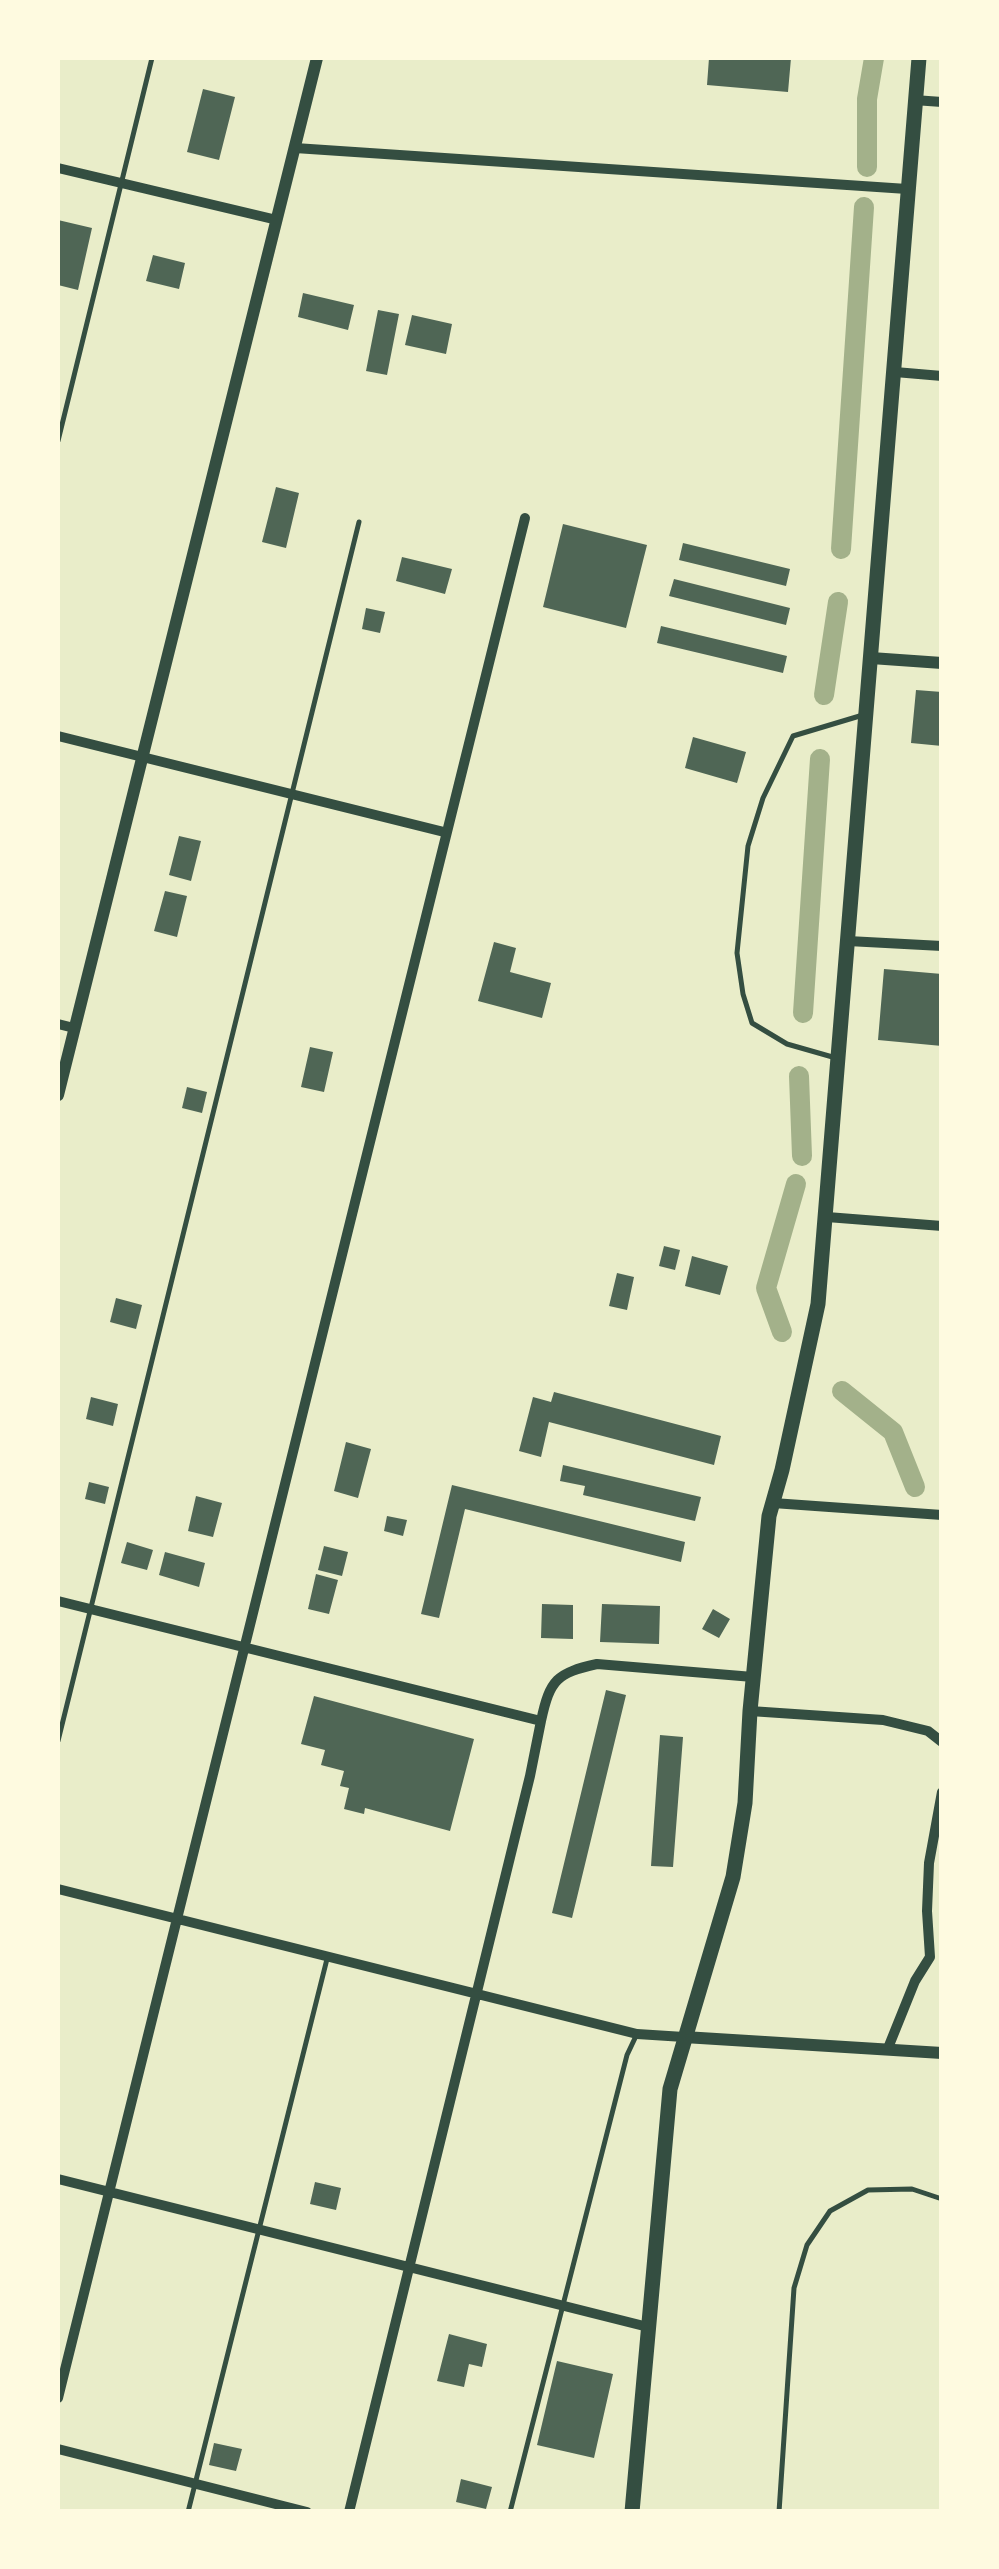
<!DOCTYPE html>
<style>
body{margin:0}
#map{position:relative;width:999px;height:2569px;overflow:hidden;background:#e9edc9;font-family:"Source Serif 4",serif}
canvas{display:block}
.frame{position:absolute;inset:0;border:60px solid #fefae0;pointer-events:none}
</style>
<div id="map">
<canvas width="999" height="2569"></canvas>
<div class="frame"></div>
</div>
<script>
const ctx = document.querySelector('canvas').getContext('2d');
ctx.lineJoin = 'round';
function stroke(path, color, width, dash) { ctx.strokeStyle = color; ctx.lineWidth = width; ctx.lineCap = dash ? 'butt' : 'round'; ctx.setLineDash(dash || []); ctx.stroke(path); }
function paint(path, color) { ctx.fillStyle = color; ctx.fill(path, 'evenodd'); }
stroke(new Path2D(`
 M867,167V99L874,58
 M841,549L864,207
 M824,695L838,602
 M803,1013L820,759
 M799,1076L802,1156
 M782,1332L766,1288L796,1184
 M842,1391L893,1432L915,1487`), '#a3b18a', 20);
paint(new Path2D(`
 M709,58H791L788,92L707,85Z
 M203,89L235,97L219,160L187,152Z
 M58,220L92,228L78,290L58,285Z
 M153,255L185,263L179,289L146,281Z
 M303,293L354,305L348,330L298,317Z
 M378,310L399,314L387,375L366,371Z
 M412,315L452,324L446,354L405,345Z
 M276,487L299,493L286,548L262,542Z
 M563,524L647,545L626,628L543,607Z
 M683,543L790,569L786,586L679,560Z
 M402,557L452,569L445,594L396,581Z
 M674,579L790,608L786,625L669,596Z
 M366,608L385,612L380,633L362,629Z
 M661,626L787,656L783,673L657,643Z
 M916,690L942,692V746L911,743Z
 M693,737L746,752L737,783L685,768Z
 M179,836L201,841L191,881L169,875Z
 M165,891L187,896L177,937L154,931Z
 M494,942L516,948L510,972L551,983L542,1018L478,1001Z
 M884,969L942,974V1046L878,1040Z
 M310,1047L333,1052L324,1092L301,1087Z
 M187,1087L207,1092L202,1113L182,1108Z
 M664,1246L680,1250L675,1270L659,1266Z
 M692,1256L728,1266L720,1295L685,1286Z
 M617,1273L634,1277L627,1310L609,1306Z
 M116,1298L142,1305L136,1329L110,1322Z
 M554,1392L721,1436L714,1465L549,1422L541,1457L519,1451L533,1397L551,1402Z
 M91,1397L118,1404L113,1426L86,1419Z
 M346,1442L371,1449L358,1498L334,1491Z
 M563,1465L701,1497L695,1521L583,1495L585,1486L560,1481Z
 M89,1482L109,1487L105,1504L85,1499Z
 M452,1485L685,1542L681,1562L465,1509L439,1618L421,1614Z
 M196,1496L222,1503L213,1537L188,1531Z
 M387,1516L407,1520L403,1536L384,1531Z
 M127,1542L153,1550L147,1570L121,1563Z
 M324,1546L348,1552L342,1576L318,1570Z
 M165,1552L205,1563L199,1587L159,1575Z
 M316,1574L338,1580L329,1614L308,1609Z
 M542,1604L573,1605V1639L541,1638Z
 M602,1604L660,1606L659,1644L600,1642Z
 M713,1609L730,1619L719,1638L702,1629Z
 M606,1690L626,1695L572,1918L552,1913Z
 M314,1696L474,1739L450,1831L365,1808L364,1814L344,1809L349,1788L340,1786L344,1771L321,1765L325,1750L301,1744Z
 M660,1735L683,1737L673,1867L651,1866Z
 M315,2182L341,2188L336,2210L310,2204Z
 M449,2334L487,2344L482,2367L469,2364L464,2387L437,2381Z
 M557,2361L613,2374L594,2458L537,2445Z
 M214,2443L242,2449L236,2471L209,2465Z
 M461,2479L492,2487L486,2509L456,2502Z`), '#4f6655');
stroke(new Path2D(`
 M58,441L152,58
 M836,1058L787,1044L752,1023L743,994L737,953L748,846L763,798L793,736L863,715
 M58,1741L359,522
 M188,2512L327,1959
 M510,2512L627,2055L636,2036
 M779,2512L794,2288L807,2245L830,2211L868,2190L912,2189L942,2199`), '#344e41', 5);
stroke(new Path2D(`
 M914,100L942,102
 M295,148L907,189
 M58,168L277,220
 M895,372L942,376
 M58,736L444,832
 M848,941L942,946
 M58,1024L74,1028
 M827,1217L942,1226
 M773,1503L942,1515
 M58,1601L541,1721C550,1679 557,1673 597,1664L753,1677
 M750,1711L883,1720L928,1731L942,1742
 M58,1889L637,2034L684,2037
 M888,2048L915,1981L930,1957L927,1911L929,1863L942,1792
 M58,2179L648,2327
 M58,2398C213,1771 364,1143 525,518
 M58,2449L307,2512
 M349,2512L530,1776L541,1721`), '#344e41', 10);
stroke(new Path2D(`
 M871,658L942,663
 M58,1095L317,58
 M684,2037L942,2053`), '#344e41', 12);
stroke(new Path2D(`
 M632,2512L670,2089L733,1877L745,1803L750,1711L769,1516L782,1470L818,1304L919,58`), '#344e41', 15);
</script>
